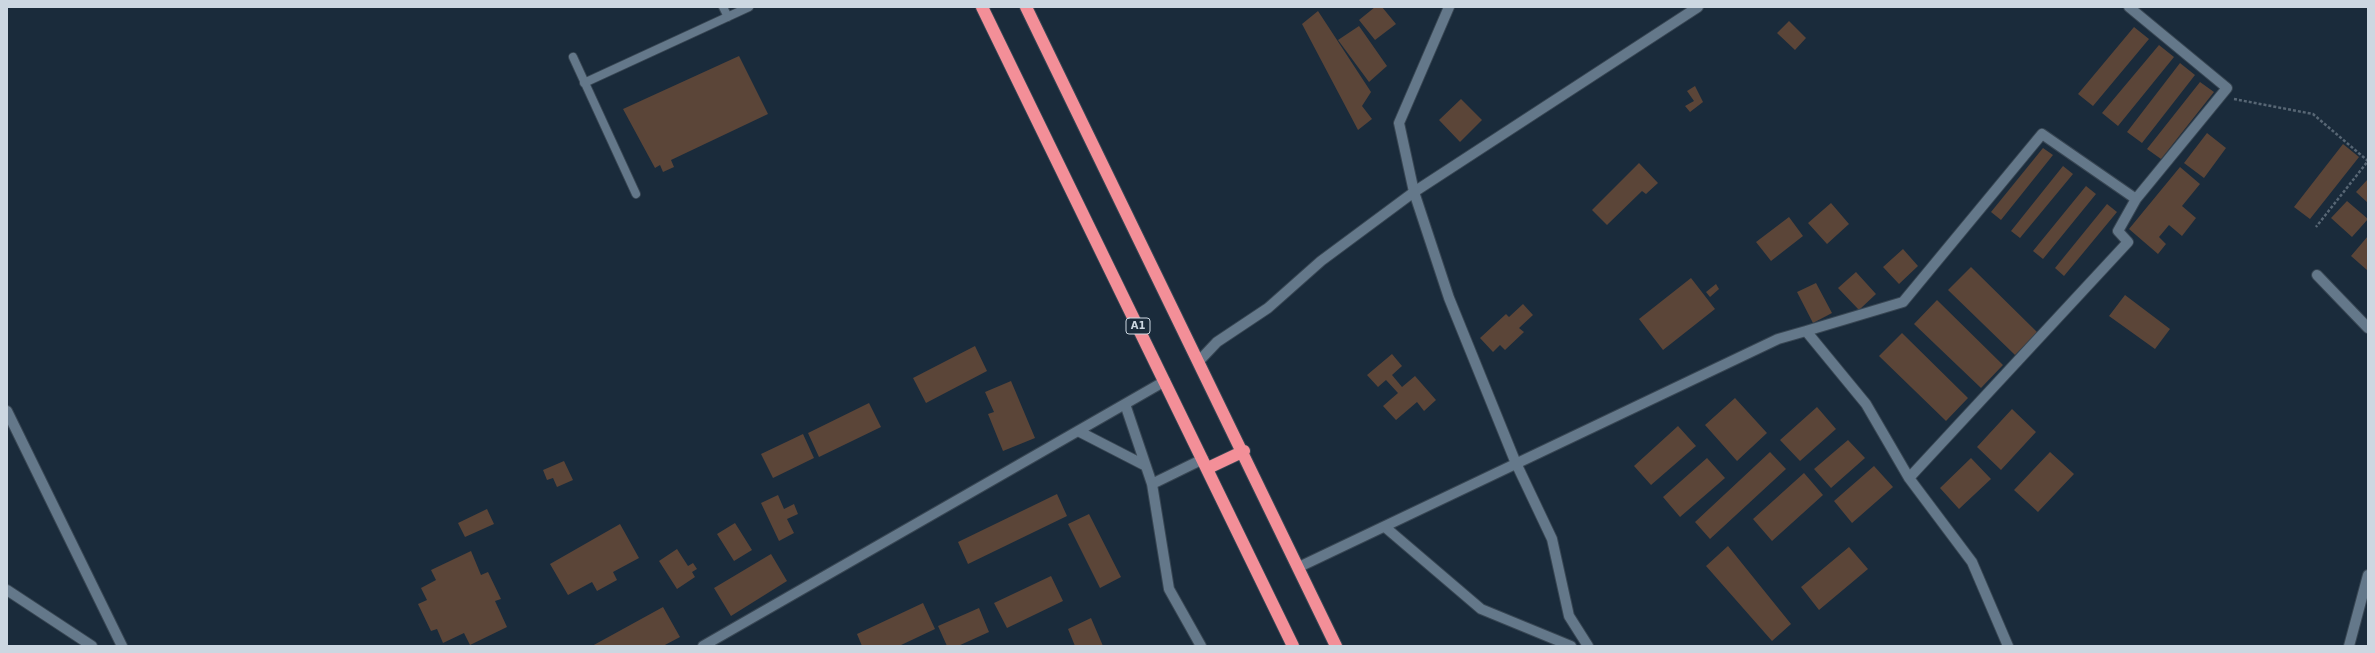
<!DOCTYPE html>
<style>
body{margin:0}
#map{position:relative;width:2375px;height:653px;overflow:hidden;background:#1a2b3b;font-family:"DejaVu Sans",sans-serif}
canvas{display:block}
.frame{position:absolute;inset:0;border:8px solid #ccd7e1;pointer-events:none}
</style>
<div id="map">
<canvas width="2375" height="653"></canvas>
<div class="frame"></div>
</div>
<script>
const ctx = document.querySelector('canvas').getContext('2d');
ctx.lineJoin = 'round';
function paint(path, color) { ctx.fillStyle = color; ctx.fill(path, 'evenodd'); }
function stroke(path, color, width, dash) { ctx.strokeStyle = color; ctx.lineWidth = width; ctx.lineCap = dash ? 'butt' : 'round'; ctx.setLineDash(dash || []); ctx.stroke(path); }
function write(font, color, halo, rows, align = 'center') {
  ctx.font = font + ' "DejaVu Sans",sans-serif'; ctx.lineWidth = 4; ctx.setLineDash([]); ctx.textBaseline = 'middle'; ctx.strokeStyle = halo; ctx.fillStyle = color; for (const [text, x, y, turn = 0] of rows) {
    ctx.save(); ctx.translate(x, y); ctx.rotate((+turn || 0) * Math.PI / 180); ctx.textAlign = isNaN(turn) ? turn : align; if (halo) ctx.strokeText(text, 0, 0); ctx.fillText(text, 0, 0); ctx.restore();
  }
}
paint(new Path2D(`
 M1375,7H1382L1396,24L1375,40L1359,20Z
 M1318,11L1371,92L1362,106L1372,119L1358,130L1302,24Z
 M1789,21L1806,38L1795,50L1777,33Z
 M1359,26L1387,66L1369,82L1338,40Z
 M2134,27L2149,39L2093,106L2078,94Z
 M2159,45L2174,57L2118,126L2102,113Z
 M739,56L768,114L671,160L674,167L663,172L660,165L655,168L623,109Z
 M2180,63L2195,75L2142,143L2127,132Z
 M2200,82L2214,92L2161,159L2147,149Z
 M1695,86L1703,102L1690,112L1685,106L1694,101L1687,91Z
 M1461,99L1482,120L1460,142L1439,120Z
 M2207,133L2226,148L2204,178L2184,163Z
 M2343,144L2359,157L2310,219L2294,207Z
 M2043,148L2053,155L2001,220L1991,212Z
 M1639,163L1658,183L1646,194L1642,191L1607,225L1592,210Z
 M2063,166L2073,174L2020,238L2011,231Z
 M2180,167L2200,184L2182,206L2196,218L2182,236L2169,225L2159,237L2166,244L2158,254L2129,229Z
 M2368,179V203L2356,192Z
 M2086,186L2096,194L2043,259L2033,251Z
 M2347,201L2368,219L2352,237L2331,218Z
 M1831,203L1849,224L1827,244L1808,223Z
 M2107,204L2117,212L2064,276L2055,268Z
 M1789,217L1803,236L1771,261L1756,242Z
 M2368,236V269L2367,270L2351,256Z
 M1903,249L1918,266L1899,284L1883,267Z
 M1971,267L2037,332L2015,355L1948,290Z
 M1856,272L1876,294L1859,310L1838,288Z
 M1691,278L1715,309L1663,350L1639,319Z
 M1816,283L1832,313L1813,323L1797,292Z
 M1716,284L1719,289L1710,297L1706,292Z
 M2125,295L2170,329L2155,349L2109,316Z
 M1937,300L2003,365L1981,388L1914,324Z
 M1523,304L1533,315L1519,328L1524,332L1505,350L1500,345L1493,352L1480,338L1506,314L1509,317Z
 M1902,333L1968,398L1946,421L1879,356Z
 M975,346L987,371L926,403L913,378Z
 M1392,354L1402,366L1392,375L1402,387L1415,376L1436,400L1424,411L1417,402L1396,420L1383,406L1398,393L1386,380L1378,387L1367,375Z
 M1011,381L1035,438L1003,451L988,414L994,412L985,392Z
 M1735,398L1767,433L1737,461L1705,425Z
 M869,403L881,427L819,457L808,433Z
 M1817,407L1836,429L1800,461L1780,440Z
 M2012,409L2036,432L2001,470L1977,447Z
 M1678,426L1696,446L1651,485L1634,466Z
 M803,434L814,458L773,478L761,454Z
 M1848,440L1865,458L1831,488L1814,469Z
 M1770,452L1786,469L1710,539L1695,522Z
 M2050,452L2074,474L2038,512L2014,490Z
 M1707,458L1725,478L1680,517L1663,497Z
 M1971,458L1991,479L1959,509L1940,488Z
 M564,461L573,480L557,487L553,478L547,480L543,470Z
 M1874,466L1893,487L1852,523L1834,501Z
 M1804,473L1823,495L1772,541L1753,519Z
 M1057,494L1067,516L968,564L958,542Z
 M778,495L784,509L794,504L798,514L787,519L794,533L779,541L761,503Z
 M487,509L494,524L465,537L458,523Z
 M1089,514L1121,577L1100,588L1068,524Z
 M735,523L752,550L734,561L717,534Z
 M620,524L639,558L613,572L617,580L597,591L592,582L568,595L550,564Z
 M1728,546L1791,624L1772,641L1706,566Z
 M1849,547L1868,569L1819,610L1801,587Z
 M677,549L688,566L693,563L697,569L692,572L695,577L677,589L659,561Z
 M471,551L481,575L488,572L501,599L495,601L507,627L470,645L464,633L443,643L437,629L431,631L418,604L427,600L421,588L436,580L431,570Z
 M771,554L787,581L731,616L714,588Z
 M1051,576L1063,601L1007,628L994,603Z
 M923,603L935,629L899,646H862L857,634Z
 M663,607L680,637L663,646H592Z
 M979,608L989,632L958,646H947L938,626Z
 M1091,618L1103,646H1075L1068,629Z`), '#5b4538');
const lane = new Path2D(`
 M723,7L728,17
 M573,57L636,194
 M584,83L749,7`);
const street = new Path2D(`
 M1449,7L1399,123L1414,192L1449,298L1515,461L1552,539L1569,616L1588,646
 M2317,275L2368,328
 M1806,331L1903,302L2042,134L2136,199L2227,88L2129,7
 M1199,361L1217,342L1268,308L1321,261L1414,192L1698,7
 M1125,404L1152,484
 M7,411L122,646
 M1078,431L1146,466
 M1909,478L2128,242L2118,231L2136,199
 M1385,527L1481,609L1571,646
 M1299,567L1778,339L1806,331L1866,404L1909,478L1972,562L2008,646
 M7,590L92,646
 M703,646L1165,381
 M1201,646L1169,589L1152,484L1203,459
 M2349,646L2368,575`);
const highway = new Path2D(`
 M982,7L1293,646
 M1026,7L1336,646
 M1208,468L1244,451`);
stroke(lane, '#384653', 10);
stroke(street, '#384653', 12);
stroke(highway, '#384653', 14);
stroke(new Path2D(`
 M2234,99L2313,114L2368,161L2316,227`), '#576674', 2.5, [3, 2]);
stroke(lane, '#64788a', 8);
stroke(street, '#64788a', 10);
stroke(highway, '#f38f98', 12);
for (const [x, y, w] of [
 [1138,326,24]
]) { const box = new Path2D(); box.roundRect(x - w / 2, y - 8, w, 16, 3); ctx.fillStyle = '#1a2b3b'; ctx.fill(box); stroke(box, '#ccd7e1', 1); }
write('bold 10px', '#ccd7e1', null, [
 ["A1",1138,326]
]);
</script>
